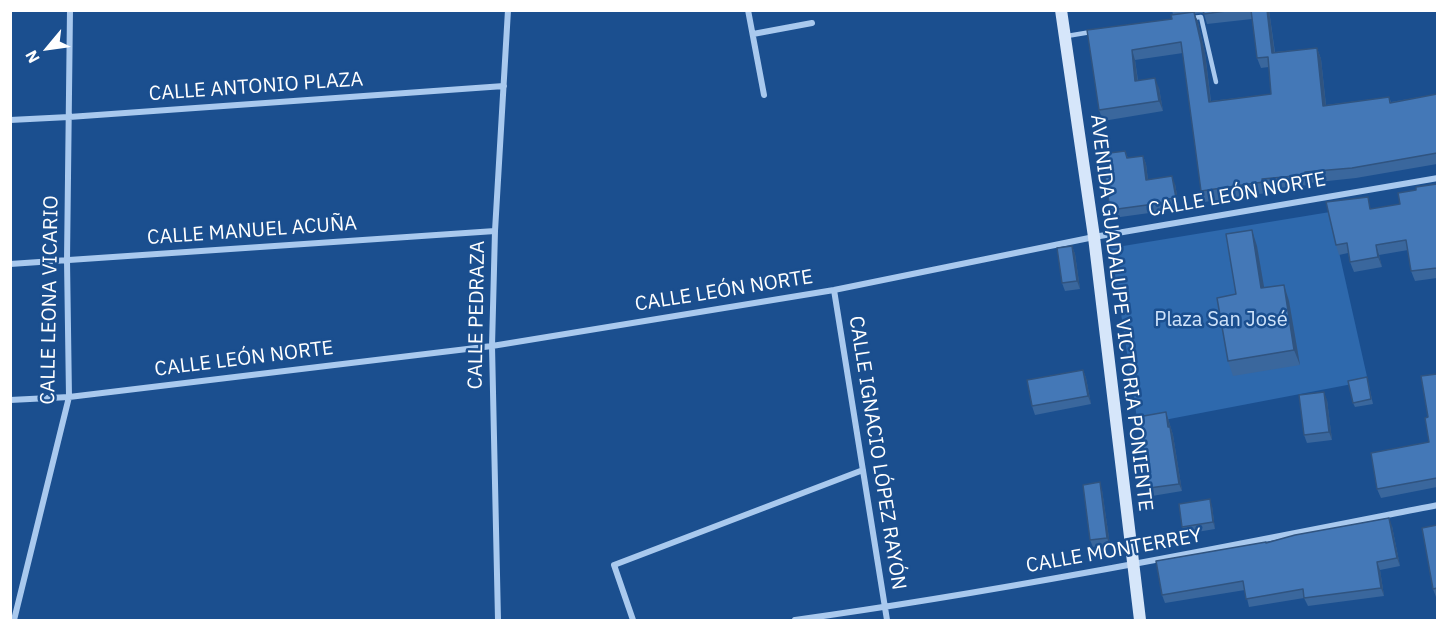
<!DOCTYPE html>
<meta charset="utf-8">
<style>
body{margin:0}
#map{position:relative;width:1448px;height:631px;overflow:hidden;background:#1b4f8f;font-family:"IBM Plex Sans",sans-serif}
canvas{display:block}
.frame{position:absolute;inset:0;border:12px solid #fff;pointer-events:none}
.north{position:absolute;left:18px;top:18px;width:60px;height:60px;-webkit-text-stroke:4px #1b4f8f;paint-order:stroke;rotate:241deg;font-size:16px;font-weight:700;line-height:24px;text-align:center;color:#fff}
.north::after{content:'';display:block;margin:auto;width:21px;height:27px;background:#fff;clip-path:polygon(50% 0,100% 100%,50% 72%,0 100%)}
</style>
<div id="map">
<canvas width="1448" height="631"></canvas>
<div class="frame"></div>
<div class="north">N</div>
</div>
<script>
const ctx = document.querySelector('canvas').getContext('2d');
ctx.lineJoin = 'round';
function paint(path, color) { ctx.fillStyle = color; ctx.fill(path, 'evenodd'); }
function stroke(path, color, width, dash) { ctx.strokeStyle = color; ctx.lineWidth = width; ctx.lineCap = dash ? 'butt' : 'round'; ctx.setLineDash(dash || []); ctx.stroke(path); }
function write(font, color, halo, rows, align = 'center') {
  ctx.font = font + ' "IBM Plex Sans",sans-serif'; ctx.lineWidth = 5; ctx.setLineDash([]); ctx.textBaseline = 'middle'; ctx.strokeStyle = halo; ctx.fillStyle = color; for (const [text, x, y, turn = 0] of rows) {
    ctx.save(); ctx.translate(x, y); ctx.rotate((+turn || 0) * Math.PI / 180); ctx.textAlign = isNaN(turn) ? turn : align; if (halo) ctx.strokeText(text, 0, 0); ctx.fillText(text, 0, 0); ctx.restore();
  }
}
paint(new Path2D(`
 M1330,212L1368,381L1138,425L1111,248Z`), '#2e69ad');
stroke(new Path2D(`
 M1192,18L1201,17L1216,82
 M1067,36L1091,32`), '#a9c9ee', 4.5);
stroke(new Path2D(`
 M748,10L764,95
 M753,34L812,23
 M10,120L69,117L504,86
 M10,264L495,231
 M834,290L887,620
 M10,400L69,397L492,346L834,290L1094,237L1438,178
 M14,620L69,397L67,260L70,10
 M498,620L492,346L495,231L508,10
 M633,620L614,565L863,470
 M795,620C1011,590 1224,547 1438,505`), '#a9c9ee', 6);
stroke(new Path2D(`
 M1061,10L1094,237L1140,620`), '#d6e6fa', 12);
paint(new Path2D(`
 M1172,10H1269L1275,52L1317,48L1321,59L1326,105L1389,97L1391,102L1437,94V164L1356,178L1309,183V185L1266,189V193L1204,202L1201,191L1183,53L1135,60L1138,80L1159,88L1163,111L1103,121L1099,110L1087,30L1172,19L1173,15ZM1202,13L1204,14L1207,24L1252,19L1257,58L1261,68L1269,67L1271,94L1211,101L1205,53L1198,22L1194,14Z
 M1125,151L1128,158L1143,156L1146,164L1148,180L1175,184L1179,206L1171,207V210L1113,218L1110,210Z
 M1437,184V278L1415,281L1411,271L1408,250L1379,255L1382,267L1354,272L1350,262L1348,253L1339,255L1336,245L1372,209L1400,204L1416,190Z
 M1072,246L1075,254L1080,289L1065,291L1062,283Z
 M1257,246L1264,288L1284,285L1289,301L1300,365L1233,376L1228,361L1236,294Z
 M1083,370L1086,378L1091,404L1035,415L1032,406Z
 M1437,374V487L1381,498L1377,489L1429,442L1428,417Z
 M1367,377L1373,404L1355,407L1353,403Z
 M1327,400L1332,440L1307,443L1304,435Z
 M1166,412L1173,435L1182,491L1152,496L1149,488Z
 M1102,490L1110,545L1093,547L1090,540Z
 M1212,506L1215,529L1185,534L1182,527Z
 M1437,525V597H1436L1433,589Z
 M1392,526L1400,566L1380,570L1384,596L1308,606L1304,598L1249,607L1245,590L1165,603L1162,595L1266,543Z`), '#3a679d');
paint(new Path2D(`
 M1267,10H1269L1276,63L1272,53Z
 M1194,12L1198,22L1205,53L1212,112L1209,102Z
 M1317,48L1321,59L1327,116L1323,106Z
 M1132,50L1135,60L1139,91L1135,81Z
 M1155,78L1159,88L1163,111L1159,101Z
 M1143,156L1146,164L1149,188L1146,180Z
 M1172,176L1175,184L1179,206L1176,198Z
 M1252,230L1257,246L1267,304L1261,288Z
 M1376,245L1379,255L1382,267L1378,257Z
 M1072,246L1075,254L1080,289L1077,281Z
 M1284,285L1289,301L1300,365L1294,350Z
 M1083,370L1086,378L1091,404L1088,396Z
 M1324,392L1327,400L1332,440L1329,432Z
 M1166,412L1173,435L1182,491L1179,484Z
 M1100,482L1102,490L1110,545L1107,538Z
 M1210,499L1212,506L1215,529L1213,522Z
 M1389,518L1392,526L1400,566L1397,558Z
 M1377,562L1380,570L1384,596L1381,588Z`), '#305480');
const building = new Path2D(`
 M1203,10H1233L1204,14Z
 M1251,10H1267L1272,53L1317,48L1323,106L1389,97L1390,103L1437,94V153L1352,168L1305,172V175L1262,179L1263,182L1201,191L1181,42L1132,50L1135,81L1155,78L1159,101L1099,110L1087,30L1172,19L1171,15L1194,12L1201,43L1209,102L1271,94L1268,57L1257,58Z
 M1125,151L1127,158L1143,156L1146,180L1172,176L1176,198L1168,199L1169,202L1110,210L1102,154Z
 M1437,184V268L1411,271L1406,240L1376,245L1378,257L1350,262L1347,243L1336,245L1326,202L1368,197L1370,209L1400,204L1398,193L1416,190V187Z
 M1252,230L1261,288L1284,285L1294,350L1228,361L1217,298L1236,294L1226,234Z
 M1072,246L1077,281L1062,283L1057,248Z
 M1083,370L1088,396L1032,406L1027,380Z
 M1437,374V478L1377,489L1371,453L1429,442L1425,418L1428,417L1421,376Z
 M1367,377L1371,399L1353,403L1348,381Z
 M1324,392L1329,432L1304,435L1299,395Z
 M1166,412L1168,427H1170L1179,484L1149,488L1138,417Z
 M1100,482L1107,538L1090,540L1083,485Z
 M1210,499L1213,522L1182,527L1179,504Z
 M1389,518L1397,558L1377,562L1381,588L1304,598L1303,589L1246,599L1243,581L1162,595L1156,561L1266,542V543L1295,535Z
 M1437,525V588L1433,589L1422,528Z`);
paint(building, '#4478b7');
stroke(building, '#305480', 1.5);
write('20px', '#fff', '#1b4f8f', [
 ["CALLE ANTONIO PLAZA",256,87,-4],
 ["CALLE LEÓN NORTE",1237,195,-10],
 ["CALLE MANUEL ACUÑA",252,231,-4],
 ["CALLE LEÓN NORTE",724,291,-9],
 ["CALLE LEONA VICARIO",50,300,-89],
 ["AVENIDA GUADALUPE VICTORIA PONIENTE",1121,313,83],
 ["CALLE PEDRAZA",477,315,-89],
 ["CALLE LEÓN NORTE",244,359,-7],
 ["CALLE IGNACIO LÓPEZ RAYÓN",877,453,81],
 ["CALLE MONTERREY",1114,551,-10]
]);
write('20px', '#cfe3fa', '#1b4f8f', [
 ["Plaza San José",1221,320]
]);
</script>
